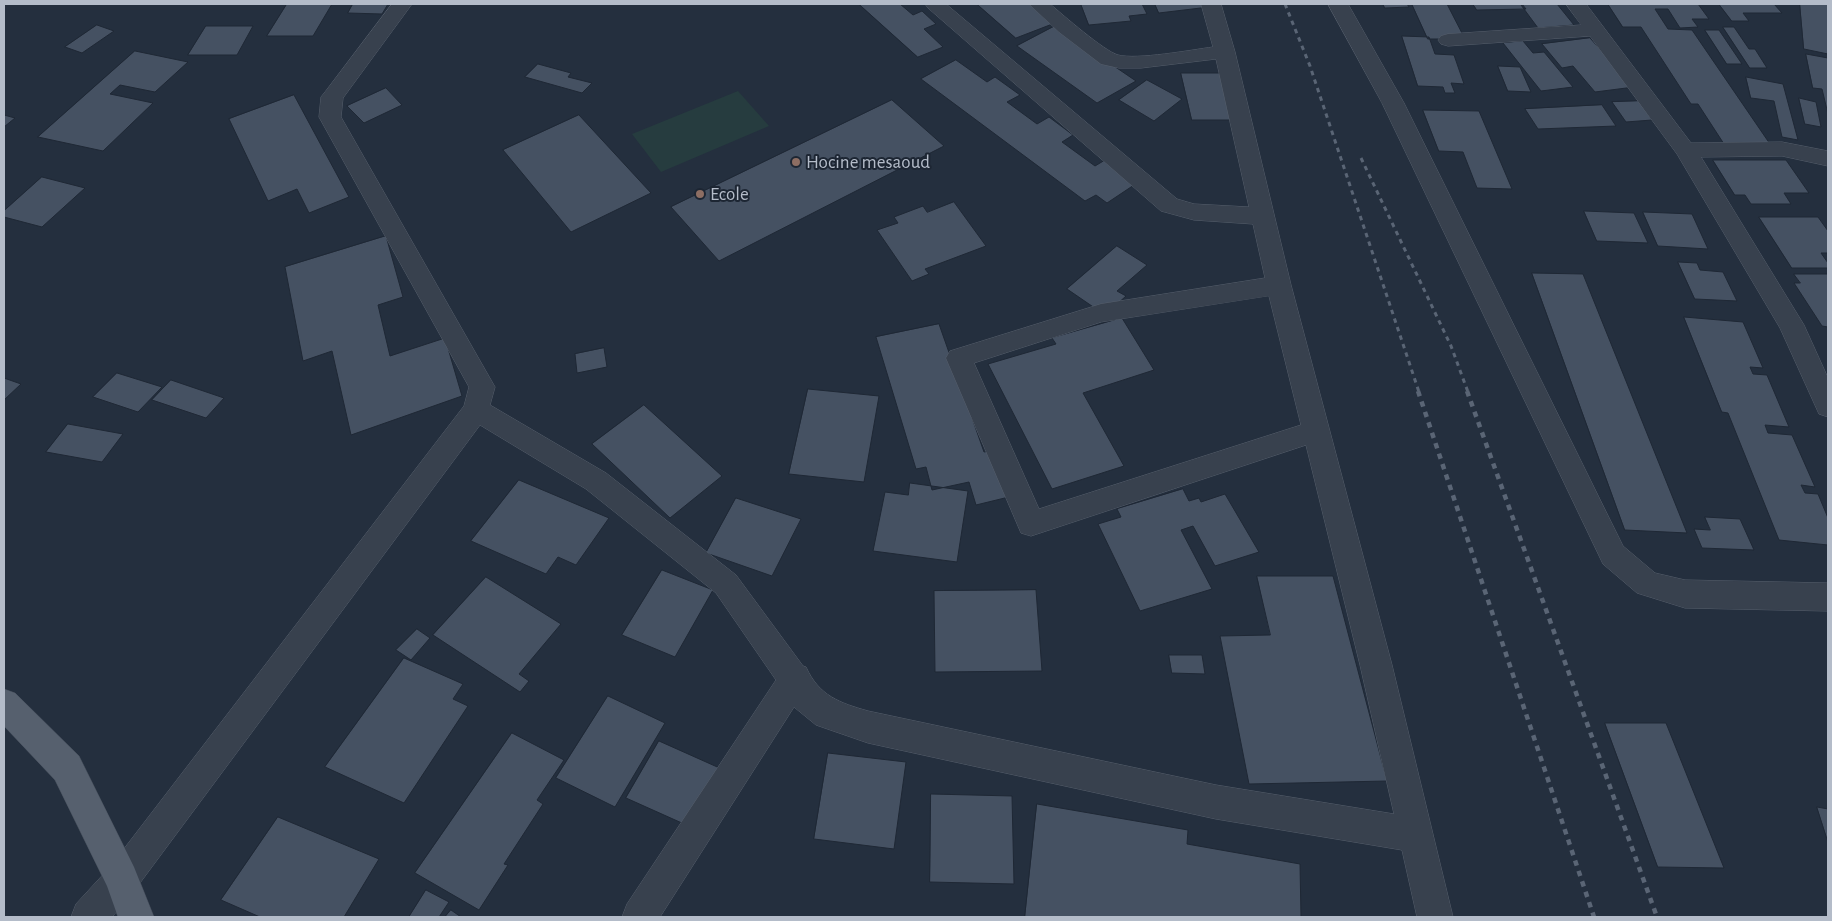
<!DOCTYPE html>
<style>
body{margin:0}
#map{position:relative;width:1832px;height:921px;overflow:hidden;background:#242f3e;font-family:"Alegreya Sans",sans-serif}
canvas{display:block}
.frame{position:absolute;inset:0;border:5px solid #b4bcc9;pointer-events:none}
</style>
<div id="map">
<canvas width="1832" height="921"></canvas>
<div class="frame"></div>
</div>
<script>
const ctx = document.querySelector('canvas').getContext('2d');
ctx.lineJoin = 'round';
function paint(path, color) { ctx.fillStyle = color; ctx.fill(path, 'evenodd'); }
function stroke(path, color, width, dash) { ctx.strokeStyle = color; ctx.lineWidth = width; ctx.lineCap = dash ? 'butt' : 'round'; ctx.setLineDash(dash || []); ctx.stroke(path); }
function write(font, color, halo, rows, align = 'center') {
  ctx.font = font + ' "Alegreya Sans",sans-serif'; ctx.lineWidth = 4; ctx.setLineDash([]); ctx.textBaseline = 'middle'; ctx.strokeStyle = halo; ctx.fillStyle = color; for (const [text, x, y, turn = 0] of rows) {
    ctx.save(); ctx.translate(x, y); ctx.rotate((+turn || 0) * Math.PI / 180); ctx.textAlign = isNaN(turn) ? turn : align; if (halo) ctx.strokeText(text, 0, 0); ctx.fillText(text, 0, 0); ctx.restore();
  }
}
paint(new Path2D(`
 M738,91L769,126L661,172L632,134Z`), '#263c3f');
const building = new Path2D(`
 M287,4H332L313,36H267Z
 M353,4H388L382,14L348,13Z
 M859,4H900L913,15L922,11L936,24L924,29L943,47L918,57Z
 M977,4H1032L1055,23L1016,38Z
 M1081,4H1142L1147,14L1129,16L1131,21L1089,25Z
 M1155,4H1207L1209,7L1159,13Z
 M1383,4H1407L1409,7L1385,8Z
 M1412,4H1447L1465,39H1428Z
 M1473,4H1522L1526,9L1477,10Z
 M1557,4L1574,25L1538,28L1521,5Z
 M1608,4H1698L1709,19H1692L1698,27L1680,28L1668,9H1655L1668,29L1692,30L1770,144H1724L1698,104H1691L1641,27H1623Z
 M1719,4H1774L1782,13H1743L1749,21H1732Z
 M1800,4H1828V54L1804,49Z
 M97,25L114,31L82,53L65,47Z
 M206,26H253L237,55H188Z
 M1055,26L1136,81L1097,103L1017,46Z
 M1723,27H1734L1749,49H1755L1767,68H1750Z
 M1705,30H1719L1742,64H1727Z
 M1402,36L1429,37L1435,54L1454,55L1464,84L1451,83L1455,93H1445L1443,87L1418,86Z
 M1590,38L1634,87L1595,92L1573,66L1562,68L1542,44Z
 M1523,41L1533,53L1544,52L1573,87L1541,91L1503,43Z
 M135,51L188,62L155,92L120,85L110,94L153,103L103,151L38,137Z
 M1806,54L1828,58V114L1822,89L1813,88Z
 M956,60L987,82L995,77L1020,95L1007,102L1037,124L1049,117L1073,135L1062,142L1095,166L1105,160L1137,183L1107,203L1096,195L1085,201L921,79Z
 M538,64L571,73L568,77L592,83L582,93L525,77Z
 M1498,66L1520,67L1531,92L1508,91Z
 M1181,73H1226L1238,120H1192Z
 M1746,77L1783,84L1798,140L1782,137L1774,101L1751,98Z
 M1147,80L1182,99L1154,121L1119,100Z
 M386,88L402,105L364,123L347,106Z
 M294,95L349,197L309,213L297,189L268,201L229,119Z
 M1799,98L1816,102L1821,127L1805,124Z
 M892,100L944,146L719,261L671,207Z
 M1639,101L1652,120L1626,122L1612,102Z
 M1602,105L1616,126L1538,129L1525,109Z
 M1423,110L1479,111L1512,189L1477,188L1463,152L1439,151Z
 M4,115L15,118L4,127Z
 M579,115L651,193L571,232L503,150Z
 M1713,160H1786L1809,193H1784L1791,204H1751L1745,195H1735Z
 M42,177L85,188L42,227L4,217V211Z
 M954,202L986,246L925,269L929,274L912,281L877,230L898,223L894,217L923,206L927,212Z
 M1584,211L1634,213L1648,243L1597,241Z
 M1643,212L1692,214L1708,249L1658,246Z
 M1759,217H1818L1828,231V253H1821L1828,263V268H1792Z
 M386,236L403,297L378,305L390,356L445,338L462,396L351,435L332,351L303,361L285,267Z
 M1117,246L1147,265L1117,291L1126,296L1105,315L1067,289Z
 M1678,262L1697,263L1700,270L1723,272L1737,301L1695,299Z
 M1532,273L1583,274L1687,533L1625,530Z
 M1794,274H1828V327L1822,326L1794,283H1800Z
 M1684,317L1743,322L1763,368L1750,367L1753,374L1767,375L1789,427L1765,425L1768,433L1792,435L1815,487L1801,485L1805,493L1818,494L1828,518V545L1779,540L1728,413L1722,412Z
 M1122,318L1154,370L1083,393L1124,466L1052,489L988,364L1056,344L1052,338Z
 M939,324L984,452L1000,449L1017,495L976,505L969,482L932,490L926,467L916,469L876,337Z
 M604,348L607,367L577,373L575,354Z
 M117,373L162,387L138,412L93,397Z
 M4,378L21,384L4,400Z
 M171,380L224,398L206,418L152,400Z
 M808,389L879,396L864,482L789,474Z
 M644,405L722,476L670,518L592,444Z
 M68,424L123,434L102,462L46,452Z
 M519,480L609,518L576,565L558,557L546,574L471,541Z
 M910,483L968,491L957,562L873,551L885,492L908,495Z
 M1183,489L1189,501L1199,498L1201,502L1225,494L1259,552L1215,566L1193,526L1181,530L1212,589L1140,611L1098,524L1121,517L1117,509Z
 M736,498L801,519L772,576L706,553Z
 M1705,517L1740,519L1754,550L1702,548L1694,529L1710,530Z
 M662,570L713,590L675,657L622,635Z
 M1257,576H1333L1387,781L1249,784L1220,636L1270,635Z
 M486,577L561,624L519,674L529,681L520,692L433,635Z
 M1036,590L1042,671L935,672L934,591Z
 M417,629L430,638L411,660L396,650Z
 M1169,655H1202L1205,674L1172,673Z
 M404,658L463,684L453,699L468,706L404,803L325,767Z
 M608,696L665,723L615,807L556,778Z
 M1605,723H1666L1724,868L1658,867Z
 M512,733L564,760L537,800L543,804L504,864L508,865L479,910L415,873Z
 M659,741L724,770L693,828L626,798Z
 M828,753L906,762L894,849L814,839Z
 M931,794L1012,796L1014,884L930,882Z
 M1037,804L1188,830L1187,844L1300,864L1301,917H1025Z
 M1817,807L1828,809V842Z
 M278,817L379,859L344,917H260L221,900Z
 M426,890L449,902L439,917H409Z
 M451,910L461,917H445Z`);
paint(building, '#455162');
stroke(building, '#1f2835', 1);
const minor = new Path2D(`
 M392,4H412L343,98L341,117L491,380L495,387L490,405L606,473L736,575L803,666L806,667C819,696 840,703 868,711L1216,785L1394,814L1360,665L1306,445L1031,536L1021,533L946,358L950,351L1101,304L1265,278L1253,224L1194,220L1161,211L928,8L925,4H946L1177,199L1194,204L1249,207L1216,59L1141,68H1119L1101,64L1059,32L1029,4H1050C1063,15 1104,51 1118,55C1137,60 1191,50 1213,47L1201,4H1221L1235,52L1291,285L1392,665L1453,917H1417L1402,850L1216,819L868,743L816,725L794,707L660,917H622L627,904L776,680L716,593L586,489L480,425L134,891L112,917H71L76,904L110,867L464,406L469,387L319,117L321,97L325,92ZM1269,296L1301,425L1039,509L974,363L1101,322Z
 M1328,4H1348L1404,103L1623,546L1655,573L1685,580L1828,583V611L1685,608L1637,593L1603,564L1382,103Z
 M1566,4H1586L1691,143L1782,142L1828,151V166L1782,156L1701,157L1804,325L1828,378V417L1819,414L1780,328L1677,154L1590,36L1448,46L1441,44L1438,40L1441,36L1448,34L1581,25Z`);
const major = new Path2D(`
 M4,689L15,693L79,756L134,867L154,917H118L107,886L55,780L4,726Z`);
stroke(minor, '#565f6c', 1);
stroke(major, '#414a57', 1);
paint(minor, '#38414e');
paint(major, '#56606e');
stroke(new Path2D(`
 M1285,4L1310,66L1419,392
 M1361,158L1451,346L1468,392`), '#5a6575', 3, [4.5, 4.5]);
stroke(new Path2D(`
 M1418,391L1594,917
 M1467,391L1657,917`), '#5a6575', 4.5, [5.5, 5.5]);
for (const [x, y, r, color] of [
 [796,162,5,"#8d6e63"],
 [700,194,5,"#8d6e63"]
]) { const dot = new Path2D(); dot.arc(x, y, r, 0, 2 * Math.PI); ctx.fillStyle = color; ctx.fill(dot); stroke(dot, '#1d2633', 2); }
write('19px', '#b4bcc9', '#1d2633', [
 ["Hocine mesaoud",806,162],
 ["Ecole",710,194]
], 'left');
</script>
